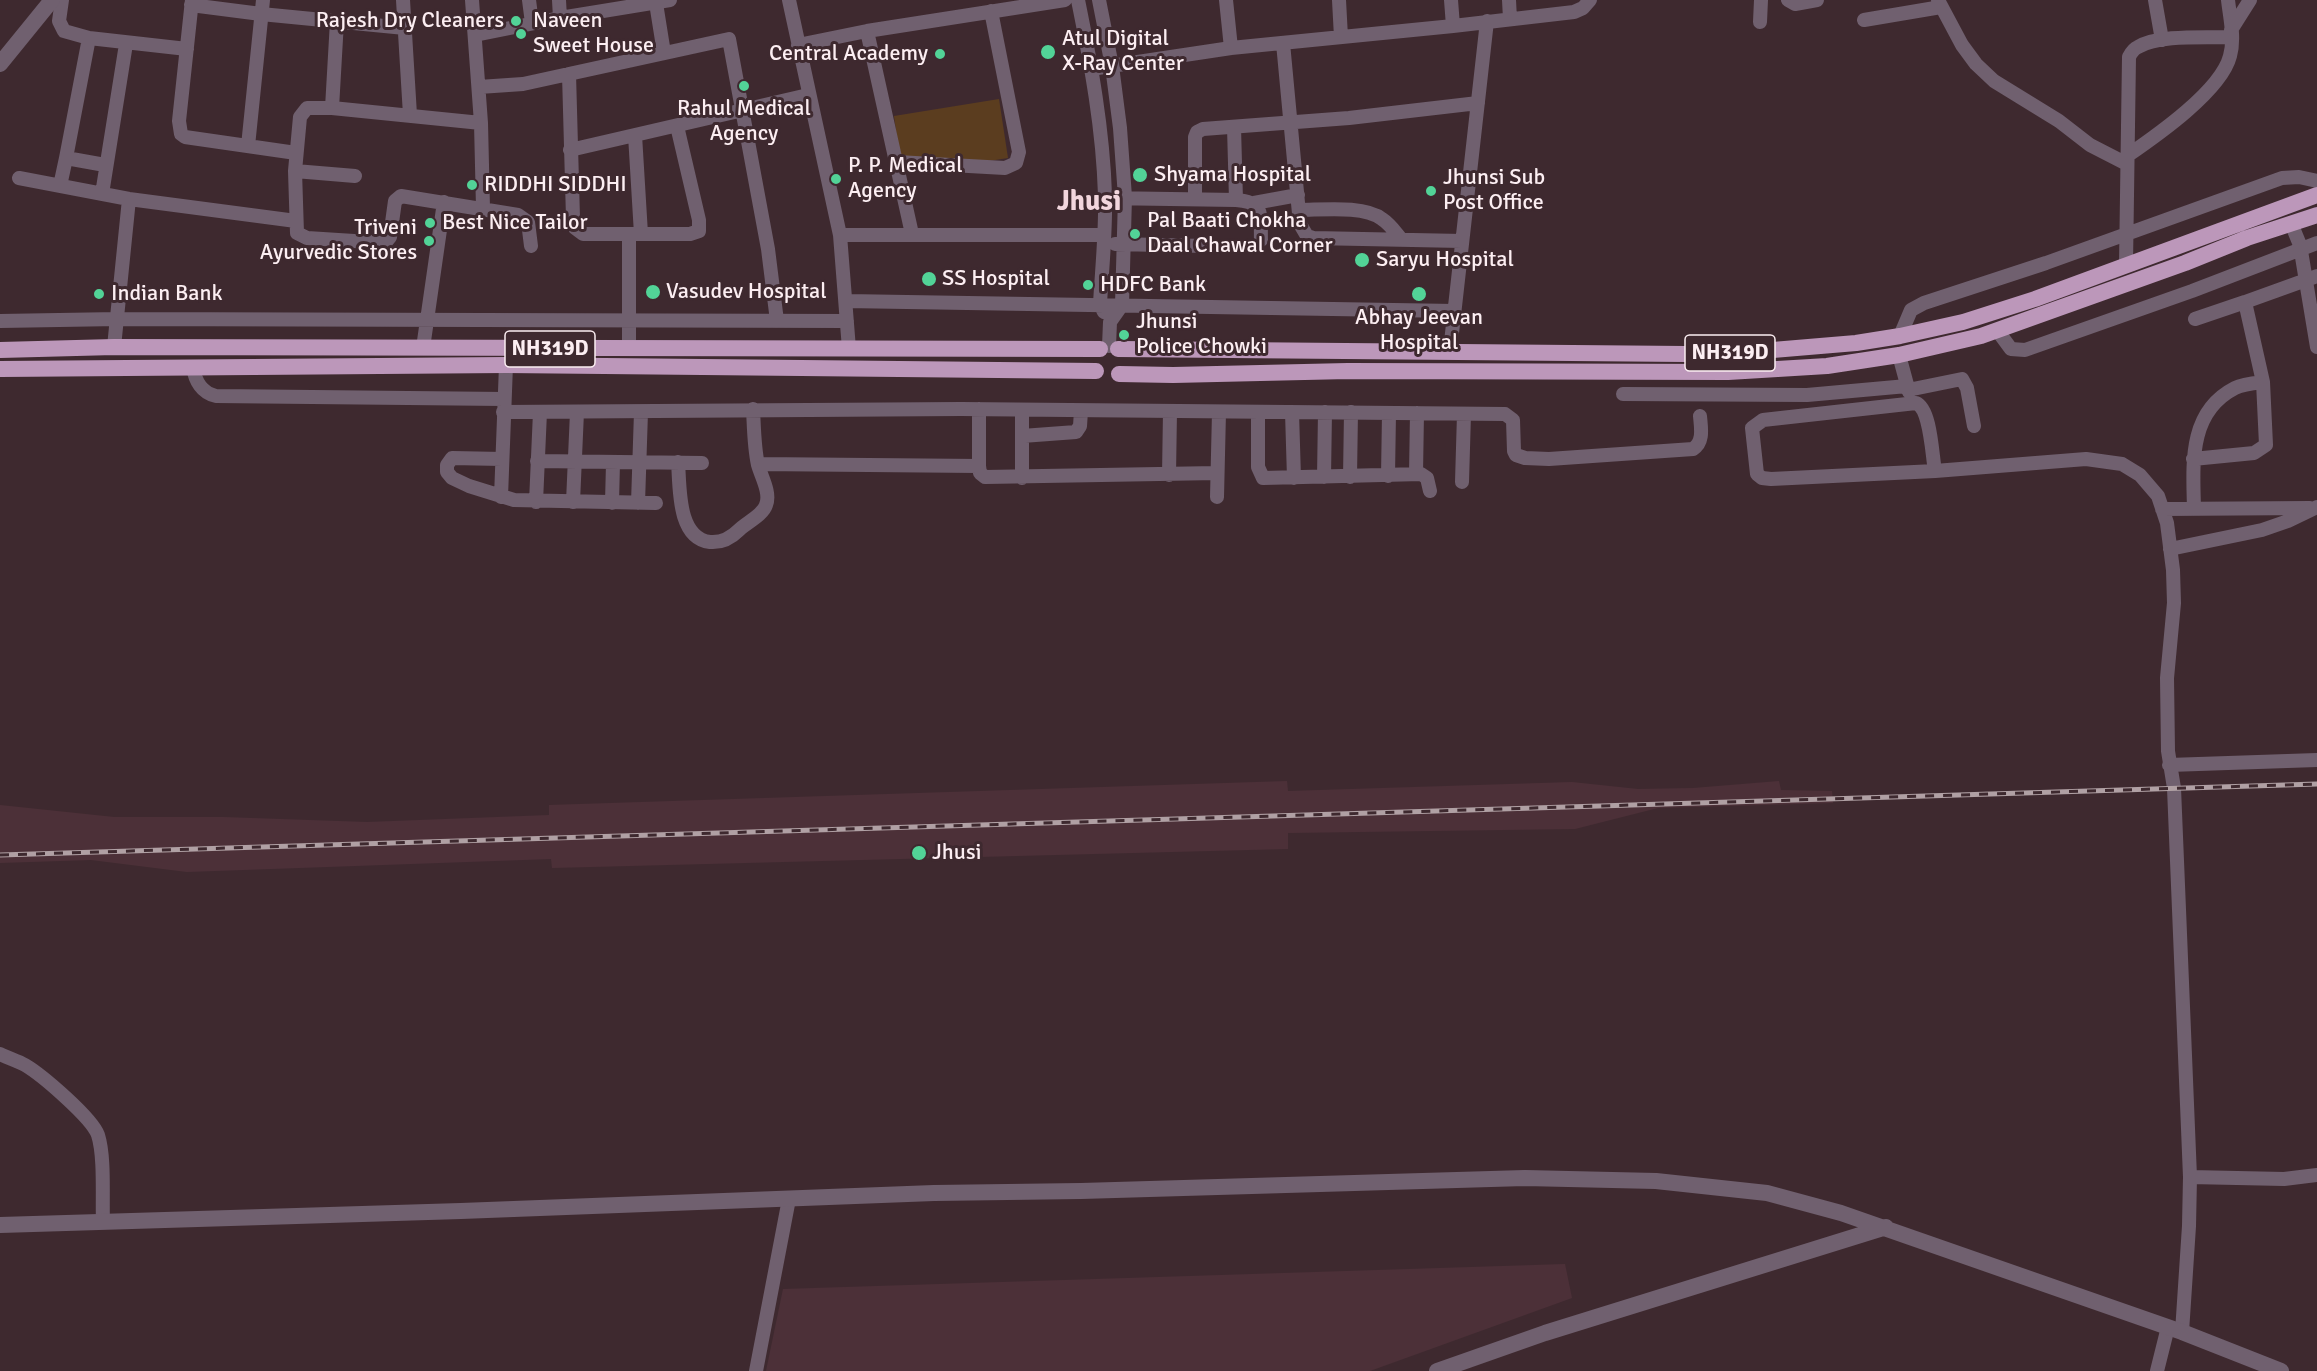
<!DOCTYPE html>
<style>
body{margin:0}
canvas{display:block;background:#3e292f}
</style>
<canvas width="2317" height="1371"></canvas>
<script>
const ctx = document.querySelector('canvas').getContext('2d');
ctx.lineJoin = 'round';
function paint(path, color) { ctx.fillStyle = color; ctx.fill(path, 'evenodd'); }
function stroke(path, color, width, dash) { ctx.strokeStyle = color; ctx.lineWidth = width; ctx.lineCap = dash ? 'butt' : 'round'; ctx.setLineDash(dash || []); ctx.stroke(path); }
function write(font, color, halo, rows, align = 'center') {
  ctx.font = font + ' Signika,sans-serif'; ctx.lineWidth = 6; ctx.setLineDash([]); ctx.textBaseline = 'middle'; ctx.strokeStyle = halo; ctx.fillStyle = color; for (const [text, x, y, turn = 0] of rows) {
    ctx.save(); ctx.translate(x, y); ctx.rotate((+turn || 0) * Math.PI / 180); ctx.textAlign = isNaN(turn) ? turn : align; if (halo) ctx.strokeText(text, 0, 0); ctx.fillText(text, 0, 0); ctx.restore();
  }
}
paint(new Path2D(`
 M1287,781L1288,791L1572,782L1638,789L1693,788L1779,781L1781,790L1832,791L1833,803L1658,808L1575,829L1288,833V849L552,868L551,859L187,872L91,860L0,863V805L114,817H223L367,822L549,815V805Z
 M1565,1264L1572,1298L1370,1371H766L783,1289Z`), '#4c3038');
paint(new Path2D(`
 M999,99L1008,158L957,166L900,159L894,116Z`), '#5b3d1f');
stroke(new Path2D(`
 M62,0L59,21L64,31L89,38L187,49
 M192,0L179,121L181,134L185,137L296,153
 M403,0L410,115
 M472,0L481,123L483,208
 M529,0L532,23
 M559,0L560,18
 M789,0L840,235L849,349
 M1078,0C1091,64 1103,129 1105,195C1106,231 1102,268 1100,304L1104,312
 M1099,0L1112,66L1120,128L1125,197L1122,305L1110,322L1109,346
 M1226,0L1231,48
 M1339,0L1341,37
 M1451,0L1453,26
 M1509,0L1510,19
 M1788,0L1795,4L1817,0
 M1938,0L1962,45L1976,64L1994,81L2059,121L2090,145L2127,164
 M2155,0L2162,40
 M656,3L664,53
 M191,5L261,14L405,28
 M1864,20L1941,7
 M1760,22L1761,0
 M2231,30L2250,0
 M867,31L912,234
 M475,35L560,18L670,0
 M89,38L66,158L105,165
 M1283,43L1300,224L1307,236L1313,238L1462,241
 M798,45L867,31L1065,0
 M1091,69L1231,48L1453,26L1574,12L1583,8L1590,0
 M569,74L573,218L575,228L583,234H690L699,231V220L677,126
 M479,87L523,84L729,39L768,249L777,321
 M332,108L337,21
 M481,123L332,108H307L300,117L295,171L297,233L307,238L385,243L390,237L395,201L401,196L518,215L528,222L531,246
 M635,135L641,234
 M248,146L263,0
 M570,150L808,95
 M2127,156C2156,136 2221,91 2230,56C2235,38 2230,18 2228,0
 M897,162L1005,168L1016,163L1019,152L991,11
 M295,171L355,176
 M19,178L129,199L296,221
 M60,186L66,158
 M102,194L126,44
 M1105,198L1236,200L1234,127
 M1195,199V137L1197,132L1203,129L1349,118L1478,103
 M1236,200C1266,202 1260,216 1261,240
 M1254,203L1298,195
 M1299,210C1322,210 1364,205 1382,219C1390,224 1396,233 1402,240
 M2291,223L2300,245L2317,347
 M629,234V349
 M840,235H1104
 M1115,244L1206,246
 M2126,265L2129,57C2131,53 2133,49 2138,47C2159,34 2207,38 2232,37
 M846,301L1454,311
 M2195,319L2245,302
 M0,321L118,319L847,321
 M1997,330L2011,349L2025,350L2192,291L2317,243
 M1900,336L1911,310L1924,303L2046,263L2282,178L2299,177L2317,181
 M114,347L129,199
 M423,348L444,202
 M1450,351L1487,21
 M1899,355L1909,392
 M193,367C195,381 202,393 216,396L504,399
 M1908,390L1962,379L1967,388L1974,426
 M1623,394L1807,395L1907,386
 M979,409V466L980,473L985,477L1217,473
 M1022,410V478
 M503,412L961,409L1505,414L1513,420L1514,451L1516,455L1525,458L1549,459L1693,449C1704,442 1701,428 1700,416
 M1258,412V467L1263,478L1421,474L1427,478L1430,491
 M1292,412L1294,478
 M1022,436L1076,432L1080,426L1081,411
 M502,459L452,458L447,465V472L452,478L469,486L514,500L656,503
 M2193,459L2254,453L2266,445L2263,382L2245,302L2317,276
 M537,461L702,463
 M678,462C680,487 677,538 710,542C722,543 731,538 739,530C746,523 763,515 766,505C771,493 761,476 758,465C754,447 754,427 753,409
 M758,464L979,466
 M1935,471C1932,456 1931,409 1916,403L1763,420L1752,428L1757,474L1762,478L1771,479L1935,471L2086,459L2122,464L2140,475L2158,496L2167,523L2173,570L2174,603L2167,678L2168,751L2174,788L2190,1177L2189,1226L2182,1332
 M1416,474L1417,413
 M1169,475L1170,411
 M1388,476L1389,413
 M1324,477L1325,412
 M1350,477L1351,412
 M1462,482L1464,414
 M501,497L506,365
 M1217,497L1219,412
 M536,502L540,412
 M573,502L577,412
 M612,503L613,463
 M638,503L641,412
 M2162,509L2310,508
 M2194,509C2193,464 2188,412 2235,388C2243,384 2254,383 2263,382
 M2170,549L2262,530L2288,521L2317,507
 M2169,765L2317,760
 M0,1054C8,1058 18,1061 25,1065C42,1075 92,1118 98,1135C105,1157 102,1198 103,1222
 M2190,1177L2284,1179L2317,1175
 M756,1371L789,1199
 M2157,1371L2168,1327`), '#70606f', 14);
stroke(new Path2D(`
 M0,64L52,0
 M0,1225L461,1211L934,1193L1081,1191L1525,1178L1656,1181L1767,1193L1841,1213L2182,1332L2281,1371
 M1437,1371L1545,1333L1886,1227`), '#70606f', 16);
stroke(new Path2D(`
 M1118,349L1685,354L1737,353L1856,343L1900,336L1963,322L2035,299L2317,195
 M0,350L114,347L1100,349
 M0,369L506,365L1096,371
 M1119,374L1173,375L1348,371L1728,372L1827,366L1899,355L1981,336L2185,263L2247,238L2317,215`), '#bc97ba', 16);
const rail = new Path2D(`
 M0,855L2317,784`);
stroke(rail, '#b0a0a4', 5);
stroke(rail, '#3e292f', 3, [9]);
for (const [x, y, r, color] of [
 [516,21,6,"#52d397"],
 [521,34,6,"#52d397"],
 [1048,52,8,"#52d397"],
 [940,54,6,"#52d397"],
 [744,86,6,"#52d397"],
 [1140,175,8,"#52d397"],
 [836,179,6,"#52d397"],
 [472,185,6,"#52d397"],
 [1431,191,6,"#52d397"],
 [430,223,6,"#52d397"],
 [1135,234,6,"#52d397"],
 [429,241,6,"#52d397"],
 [1362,260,8,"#52d397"],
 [929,279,8,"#52d397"],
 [1088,285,6,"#52d397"],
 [653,292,8,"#52d397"],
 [99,294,6,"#52d397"],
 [1419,294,8,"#52d397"],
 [1124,335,6,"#52d397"],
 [919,853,8,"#52d397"]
]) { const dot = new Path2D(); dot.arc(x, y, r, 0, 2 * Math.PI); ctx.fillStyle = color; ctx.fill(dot); stroke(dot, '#3e292f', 2); }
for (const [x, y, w] of [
 [550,349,90],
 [1730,353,90]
]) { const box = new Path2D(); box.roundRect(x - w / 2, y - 18, w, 36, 4.5); ctx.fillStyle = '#3e292f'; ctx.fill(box); stroke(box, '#fceef2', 1.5); }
write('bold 21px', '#fceef2', null, [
 ["NH319D",550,349],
 ["NH319D",1730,353]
]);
write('22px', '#fceef2', '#3e292f', [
 ["Rajesh Dry Cleaners",504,21,"right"],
 ["Naveen",533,21],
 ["Sweet House",533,46],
 ["Atul Digital",1062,39],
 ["X-Ray Center",1062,64],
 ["Central Academy",928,54,"right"],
 ["Rahul Medical",744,109,"center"],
 ["Agency",744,134,"center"],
 ["P. P. Medical",848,166],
 ["Agency",848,191],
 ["Shyama Hospital",1154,175],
 ["Jhunsi Sub",1443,178],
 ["Post Office",1443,203],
 ["RIDDHI SIDDHI",484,185],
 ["Pal Baati Chokha",1147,221],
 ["Daal Chawal Corner",1147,246],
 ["Best Nice Tailor",442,223],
 ["Triveni",417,228,"right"],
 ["Ayurvedic Stores",417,253,"right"],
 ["Saryu Hospital",1376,260],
 ["SS Hospital",942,279],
 ["HDFC Bank",1100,285],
 ["Vasudev Hospital",666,292],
 ["Indian Bank",111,294],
 ["Abhay Jeevan",1419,318,"center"],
 ["Hospital",1419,343,"center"],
 ["Jhunsi",1136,322],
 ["Police Chowki",1136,347],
 ["Jhusi",932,853]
], 'left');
write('bold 28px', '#f2d6dd', '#3e292f', [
 ["Jhusi",1089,203]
]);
</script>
